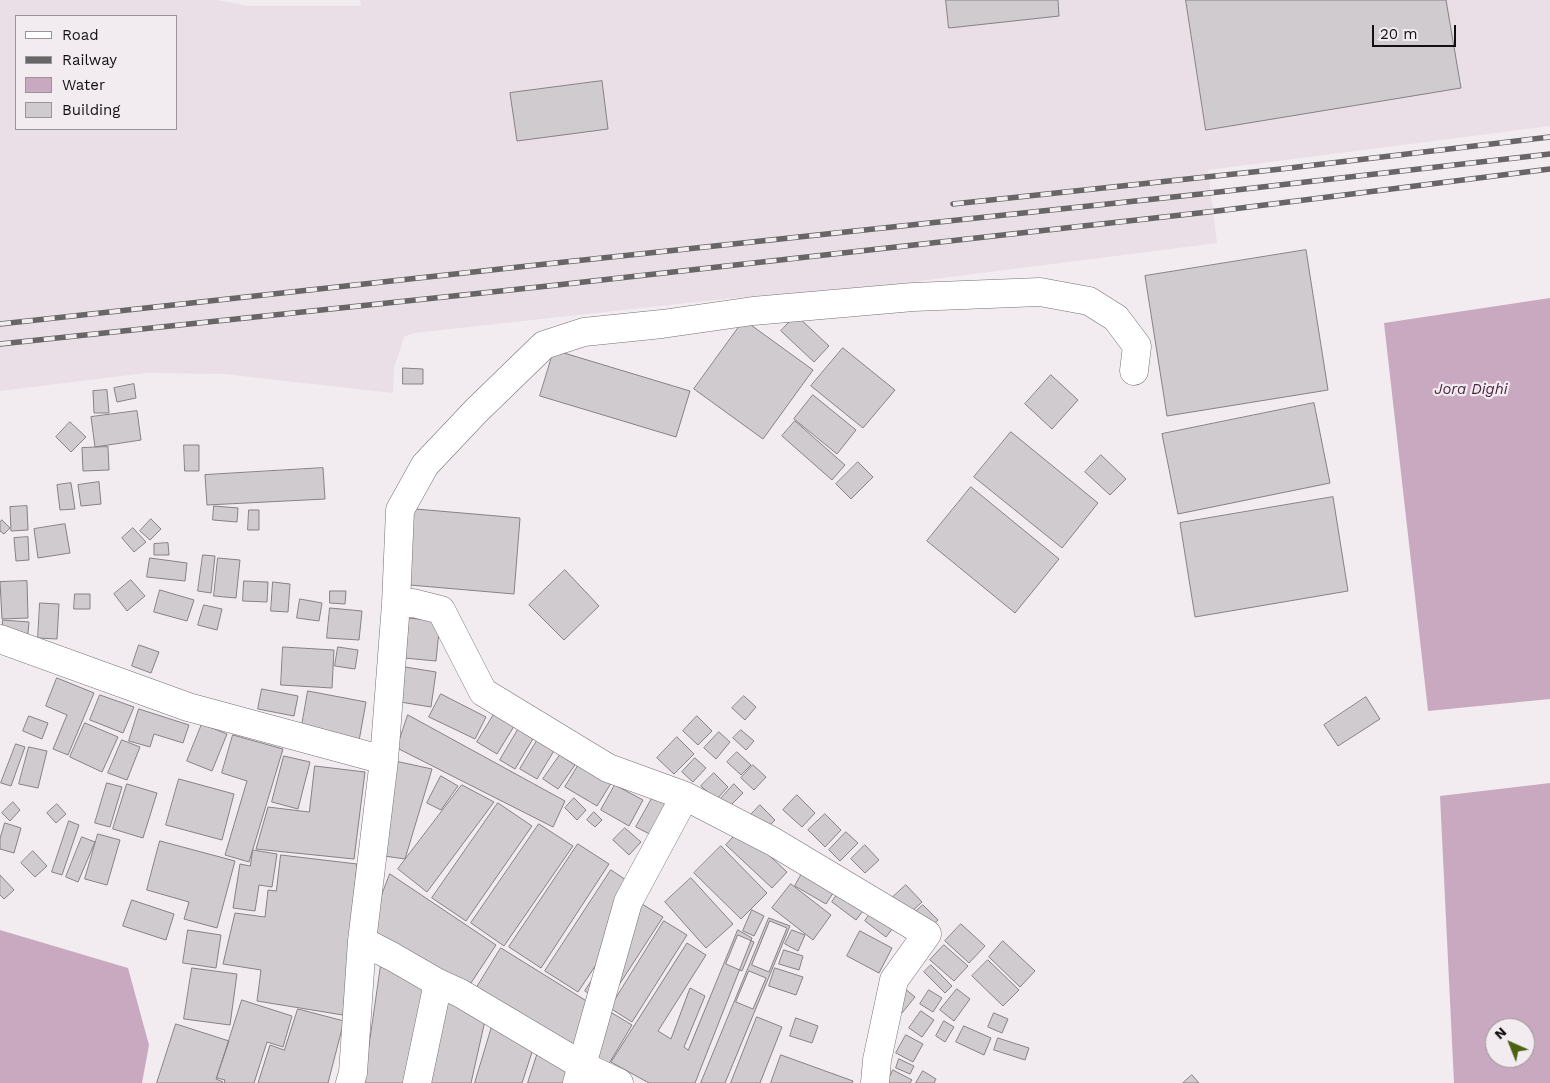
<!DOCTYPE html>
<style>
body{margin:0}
#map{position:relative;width:1550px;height:1083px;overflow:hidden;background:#f2ecf0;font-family:"Work Sans",sans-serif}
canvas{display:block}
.legend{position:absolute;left:15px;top:15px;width:162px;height:115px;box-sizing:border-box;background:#f2ecf0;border:1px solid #989497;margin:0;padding:6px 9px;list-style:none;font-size:15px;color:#121012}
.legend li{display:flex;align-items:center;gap:10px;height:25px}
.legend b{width:25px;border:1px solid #989497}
.north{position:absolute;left:1485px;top:1018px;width:50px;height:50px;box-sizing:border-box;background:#f2ecf0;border:1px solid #989497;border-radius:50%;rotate:316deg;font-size:14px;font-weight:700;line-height:20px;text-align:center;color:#121012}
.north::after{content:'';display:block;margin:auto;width:18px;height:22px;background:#4a6211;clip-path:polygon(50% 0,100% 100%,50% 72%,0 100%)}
.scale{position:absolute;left:1372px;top:25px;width:84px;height:22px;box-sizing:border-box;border:2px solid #121012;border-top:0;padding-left:6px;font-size:15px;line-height:18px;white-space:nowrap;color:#121012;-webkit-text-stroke:4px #f2ecf0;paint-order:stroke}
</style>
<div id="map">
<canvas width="1550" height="1083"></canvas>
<ul class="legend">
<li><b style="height:6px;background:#fff"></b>Road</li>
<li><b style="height:6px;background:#686567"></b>Railway</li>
<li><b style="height:14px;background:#c9a9c0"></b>Water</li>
<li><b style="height:14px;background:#d0cbce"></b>Building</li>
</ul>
<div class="north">N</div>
<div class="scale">20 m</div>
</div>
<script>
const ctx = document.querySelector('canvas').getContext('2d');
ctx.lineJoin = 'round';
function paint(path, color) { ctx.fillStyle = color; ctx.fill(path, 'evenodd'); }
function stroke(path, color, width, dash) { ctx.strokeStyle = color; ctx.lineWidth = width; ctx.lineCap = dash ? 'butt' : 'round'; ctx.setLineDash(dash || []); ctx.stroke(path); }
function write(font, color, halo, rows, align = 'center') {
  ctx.font = font + ' "Work Sans",sans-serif'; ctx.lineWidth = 4.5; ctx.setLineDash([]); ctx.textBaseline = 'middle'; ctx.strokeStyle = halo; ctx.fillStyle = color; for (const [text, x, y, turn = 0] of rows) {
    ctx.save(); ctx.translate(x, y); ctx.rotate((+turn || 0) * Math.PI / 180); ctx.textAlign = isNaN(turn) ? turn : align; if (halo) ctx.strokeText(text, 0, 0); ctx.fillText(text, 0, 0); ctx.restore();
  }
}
paint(new Path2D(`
 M0,0H218L248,6H361L360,0H1550V126L1208,170L1217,243L896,284L714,300L414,333L404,337L394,368L393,393L224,374L145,373L0,391ZM16,16H176V129H16Z`), '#eadee7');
paint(new Path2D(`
 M1550,298V699L1428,711L1384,323Z
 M1550,783V1083H1454L1440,796ZM1495,1028H1525V1058H1495Z
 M0,930L128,968L149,1045L142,1083H0Z`), '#c9a9c0');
const building = new Path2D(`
 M946,0H1058L1059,16L949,28Z
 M1186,0H1446L1461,88L1206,130Z
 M602,81L608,129L517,141L510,93Z
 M1306,250L1328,390L1167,416L1145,276Z
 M796,315L829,346L814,362L781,331Z
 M744,320L813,370L763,439L694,389Z
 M843,348L895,390L863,428L811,386Z
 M554,350L690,391L676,437L540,396Z
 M403,368L423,369V384H403Z
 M1051,375L1078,400L1052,429L1025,404Z
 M134,384L136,398L117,402L114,388Z
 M107,390L109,413H94L93,391Z
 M813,395L856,430L837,454L794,419Z
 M1314,403L1330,483L1178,514L1162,434Z
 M137,411L141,440L95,447L91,417Z
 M795,421L845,465L832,480L782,436Z
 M70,422L86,437L71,452L56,437Z
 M1011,432L1098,503L1062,548L974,477Z
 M184,445H199V471H185Z
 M108,447L109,470L83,471L82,448Z
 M1101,455L1126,479L1110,495L1085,472Z
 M858,462L873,477L851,499L836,484Z
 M323,468L325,499L207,505L205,475Z
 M99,482L101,504L81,506L78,485Z
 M71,483L75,509L60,510L57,485Z
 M971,487L1059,559L1015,613L927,541Z
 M1333,497L1348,591L1195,617L1180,523Z
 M27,506L28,530L11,531L10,507Z
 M214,506L238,508L237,522L213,520Z
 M404,508L520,518L514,594L398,584Z
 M249,510H259V530H248Z
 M151,519L161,529L150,540L140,531Z
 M2,520L10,528L4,534L0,531V523Z
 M65,524L70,553L38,558L34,529Z
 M133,528L146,542L134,552L122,538Z
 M28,537L29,560L16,561L14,538Z
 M168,543L169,555H154V544Z
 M203,555L215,556L211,593L198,591Z
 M150,558L187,563L185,581L147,577Z
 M218,558L240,560L236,598L214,596Z
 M565,570L599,606L564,640L529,605Z
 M131,580L145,596L127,611L114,594Z
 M27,581L28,618L2,619L0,582Z
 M244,581L268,582L267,602L243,601Z
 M273,582L290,584L288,612L271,611Z
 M160,590L194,600L187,621L154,612Z
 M330,591H346L345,604L330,603Z
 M75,594H90V609H74Z
 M300,599L322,603L319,621L297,618Z
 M40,603L59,604L57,639L38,638Z
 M204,605L222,609L217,630L198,625Z
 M330,608L362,611L359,640L327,638Z
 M397,617L440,621L436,661L394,657Z
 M3,620L29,622L27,644L2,643Z
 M139,645L159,652L151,673L132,666Z
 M283,647L334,650L332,688L281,685Z
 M338,647L358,650L355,669L335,666Z
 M399,666L436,672L431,707L394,701Z
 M57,678L94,693L68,755L53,749L67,715L46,706Z
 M262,689L298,696L294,716L258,709Z
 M308,691L366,702L359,741L301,731Z
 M441,694L486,717L475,739L429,717Z
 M100,695L134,707L123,733L90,720Z
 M744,696L756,707L745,720L732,708Z
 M1366,697L1380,719L1338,746L1324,725Z
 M139,709L189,725L183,743L154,734L150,747L129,741Z
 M496,711L516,723L497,754L477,742Z
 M408,715L565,801L553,827L397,748Z
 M29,716L48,723L42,739L23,731Z
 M697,716L712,731L698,745L683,731Z
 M85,723L118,737L102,772L70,757Z
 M202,724L227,734L212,771L187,761Z
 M519,728L534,737L515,769L500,760Z
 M741,730L754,741L746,750L733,738Z
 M719,732L730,742L716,759L704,748Z
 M233,735L283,749L249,862L225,855L247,781L222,773Z
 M677,737L694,754L674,774L657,758Z
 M538,739L555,749L537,779L520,769Z
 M122,740L140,747L127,780L108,773Z
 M16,744L25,747L11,786L1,783Z
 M29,747L47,751L38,788L19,784Z
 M737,752L751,765L741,775L727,762Z
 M560,755L575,765L558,789L543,779Z
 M284,756L310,762L298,809L272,802Z
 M695,758L706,768L693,782L682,772Z
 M395,761L432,769L405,859L378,855Z
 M581,761L613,780L597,806L565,787Z
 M753,765L766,777L754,790L741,778Z
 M315,766L365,772L354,859L256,849L268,807L309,812Z
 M714,773L728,787L716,800L701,786Z
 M441,776L458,786L441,810L427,803Z
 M179,779L234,794L222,840L166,825Z
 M107,783L122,787L110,827L95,823Z
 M127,784L157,793L143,838L113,829Z
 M734,784L743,793L724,812L716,804Z
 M462,785L494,802L427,892L398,869Z
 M615,785L643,800L629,826L601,810Z
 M655,793L681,807L663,841L636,827Z
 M797,795L815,813L802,827L783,810Z
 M574,798L586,810L577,820L565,808Z
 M13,802L20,810L10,821L2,813Z
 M498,803L532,826L466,921L432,898Z
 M57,804L66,814L56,823L47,813Z
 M760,805L775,820L762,833L747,819Z
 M594,812L602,820L595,827L587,820Z
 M825,814L841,830L825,847L808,830Z
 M69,821L79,825L62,875L52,872Z
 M5,823L21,828L14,853L0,849V839Z
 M539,824L573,846L504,946L471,923Z
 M625,828L641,842L629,855L613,840Z
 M741,829L787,872L772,888L726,845Z
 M846,832L858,843L840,861L829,850Z
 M98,834L120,840L107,885L85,879Z
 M82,837L95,842L78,882L66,877Z
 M160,841L235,861L217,928L184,919L189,902L147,890Z
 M578,844L609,864L541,968L509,947Z
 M865,845L879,860L865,873L851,859Z
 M721,846L767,893L741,919L694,873Z
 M253,850L277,854L272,887L259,885L255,911L233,908L240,864L250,866Z
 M33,851L47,866L35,877L21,863Z
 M281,855L357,864L343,1015L257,1001L261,970L223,964L235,913L265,917L268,890L276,891Z
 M805,868L837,887L826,904L795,886Z
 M611,870L644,892L578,992L545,971Z
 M390,874L496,945L465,992L369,929Z
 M0,875L14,890L4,899L0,895Z
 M691,878L733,924L706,948L665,902Z
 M791,884L831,915L813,940L772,908Z
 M906,885L922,902L909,914L893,897Z
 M841,889L866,907L856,920L832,902Z
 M132,900L174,914L166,940L123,926Z
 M642,904L663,917L606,1005L585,991Z
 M923,905L938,920L928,931L912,915Z
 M874,908L896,924L886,937L865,921Z
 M752,910L764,916L754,936L743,931Z
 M769,918L790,926L725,1083H701Z
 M664,921L687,935L632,1022L610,1008Z
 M770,921L787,928L769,972L752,965Z
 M961,924L985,946L969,963L945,941Z
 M188,930L221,935L216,968L183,963Z
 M738,930L752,938L695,1083H649L611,1062L687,943L706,955L658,1031L671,1039L690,988L705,996L684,1047L688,1050Z
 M792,930L805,935L798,951L785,944Z
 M860,931L892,948L879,973L847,956Z
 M738,935L754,942L742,971L726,964Z
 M1003,941L1035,971L1020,987L989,957Z
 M944,945L968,966L954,981L930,960Z
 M501,948L609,1015L583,1056L474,992Z
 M784,950L803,956L799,970L779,964Z
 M988,960L1019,990L1003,1006L972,976Z
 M381,965L432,984L413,1083H364Z
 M931,965L952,986L945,993L924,972Z
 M192,968L237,974L230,1025L184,1019Z
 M775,968L803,977L796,995L769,986Z
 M749,971L766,978L753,1009L736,1002Z
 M904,988L915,997L902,1013L891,1004Z
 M957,989L970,999L954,1021L940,1010Z
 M929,990L942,998L933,1012L920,1004Z
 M440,993L486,1016L471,1083H422Z
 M242,1000L292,1016L283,1047L267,1042L254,1083H224L225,1080L217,1078Z
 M298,1009L344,1021L328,1083H258L270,1045L284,1050Z
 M921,1011L934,1020L922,1037L909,1028Z
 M612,1013L632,1025L607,1067L587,1055Z
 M994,1013L1008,1019L1002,1033L988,1027Z
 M757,1017L782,1027L760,1083H731Z
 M796,1018L818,1026L812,1043L790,1036Z
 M944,1021L954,1027L945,1042L936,1036Z
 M493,1023L534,1046L522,1083H475Z
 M176,1024L229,1041L216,1079L223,1082L222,1083H157Z
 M964,1026L991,1038L984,1055L956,1042Z
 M906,1035L923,1044L913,1062L896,1053Z
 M998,1038L1029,1048L1025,1060L994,1050Z
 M539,1049L579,1070L575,1083H528Z
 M781,1055L853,1081L852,1083H771Z
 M899,1059L914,1066L910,1074L896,1068Z
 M893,1070L912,1080L910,1083H887Z
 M923,1071L936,1079L934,1083H916Z
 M1192,1075L1199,1083H1183Z`);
paint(building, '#d0cbce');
stroke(building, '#858184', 1);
const minor = new Path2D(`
 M396,604L413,603L441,610L483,692L608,768L685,796L772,841L927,934L894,980L877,1060L875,1083
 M0,639L188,707L384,760
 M362,941L393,957L438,983L460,993L583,1066L619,1083
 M350,1083L353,1073L362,941L384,760L396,604L400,510L425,465L476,411L544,345L584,332L662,324L753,311L913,297L1040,292L1089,301L1116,318L1137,346L1134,371
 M417,1083L438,983
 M577,1083L628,902L685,796`);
stroke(minor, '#747073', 29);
stroke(minor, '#fff', 28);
const rail = new Path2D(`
 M953,204L1281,169L1550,137
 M0,324L546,264L1201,194L1550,154
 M0,344L548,286L1217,211L1550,169`);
stroke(rail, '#686567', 5.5);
stroke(rail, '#f2ecf0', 4, [11]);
write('italic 15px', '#481f40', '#f2ecf0', [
 ["Jora Dighi",1471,390]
]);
</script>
